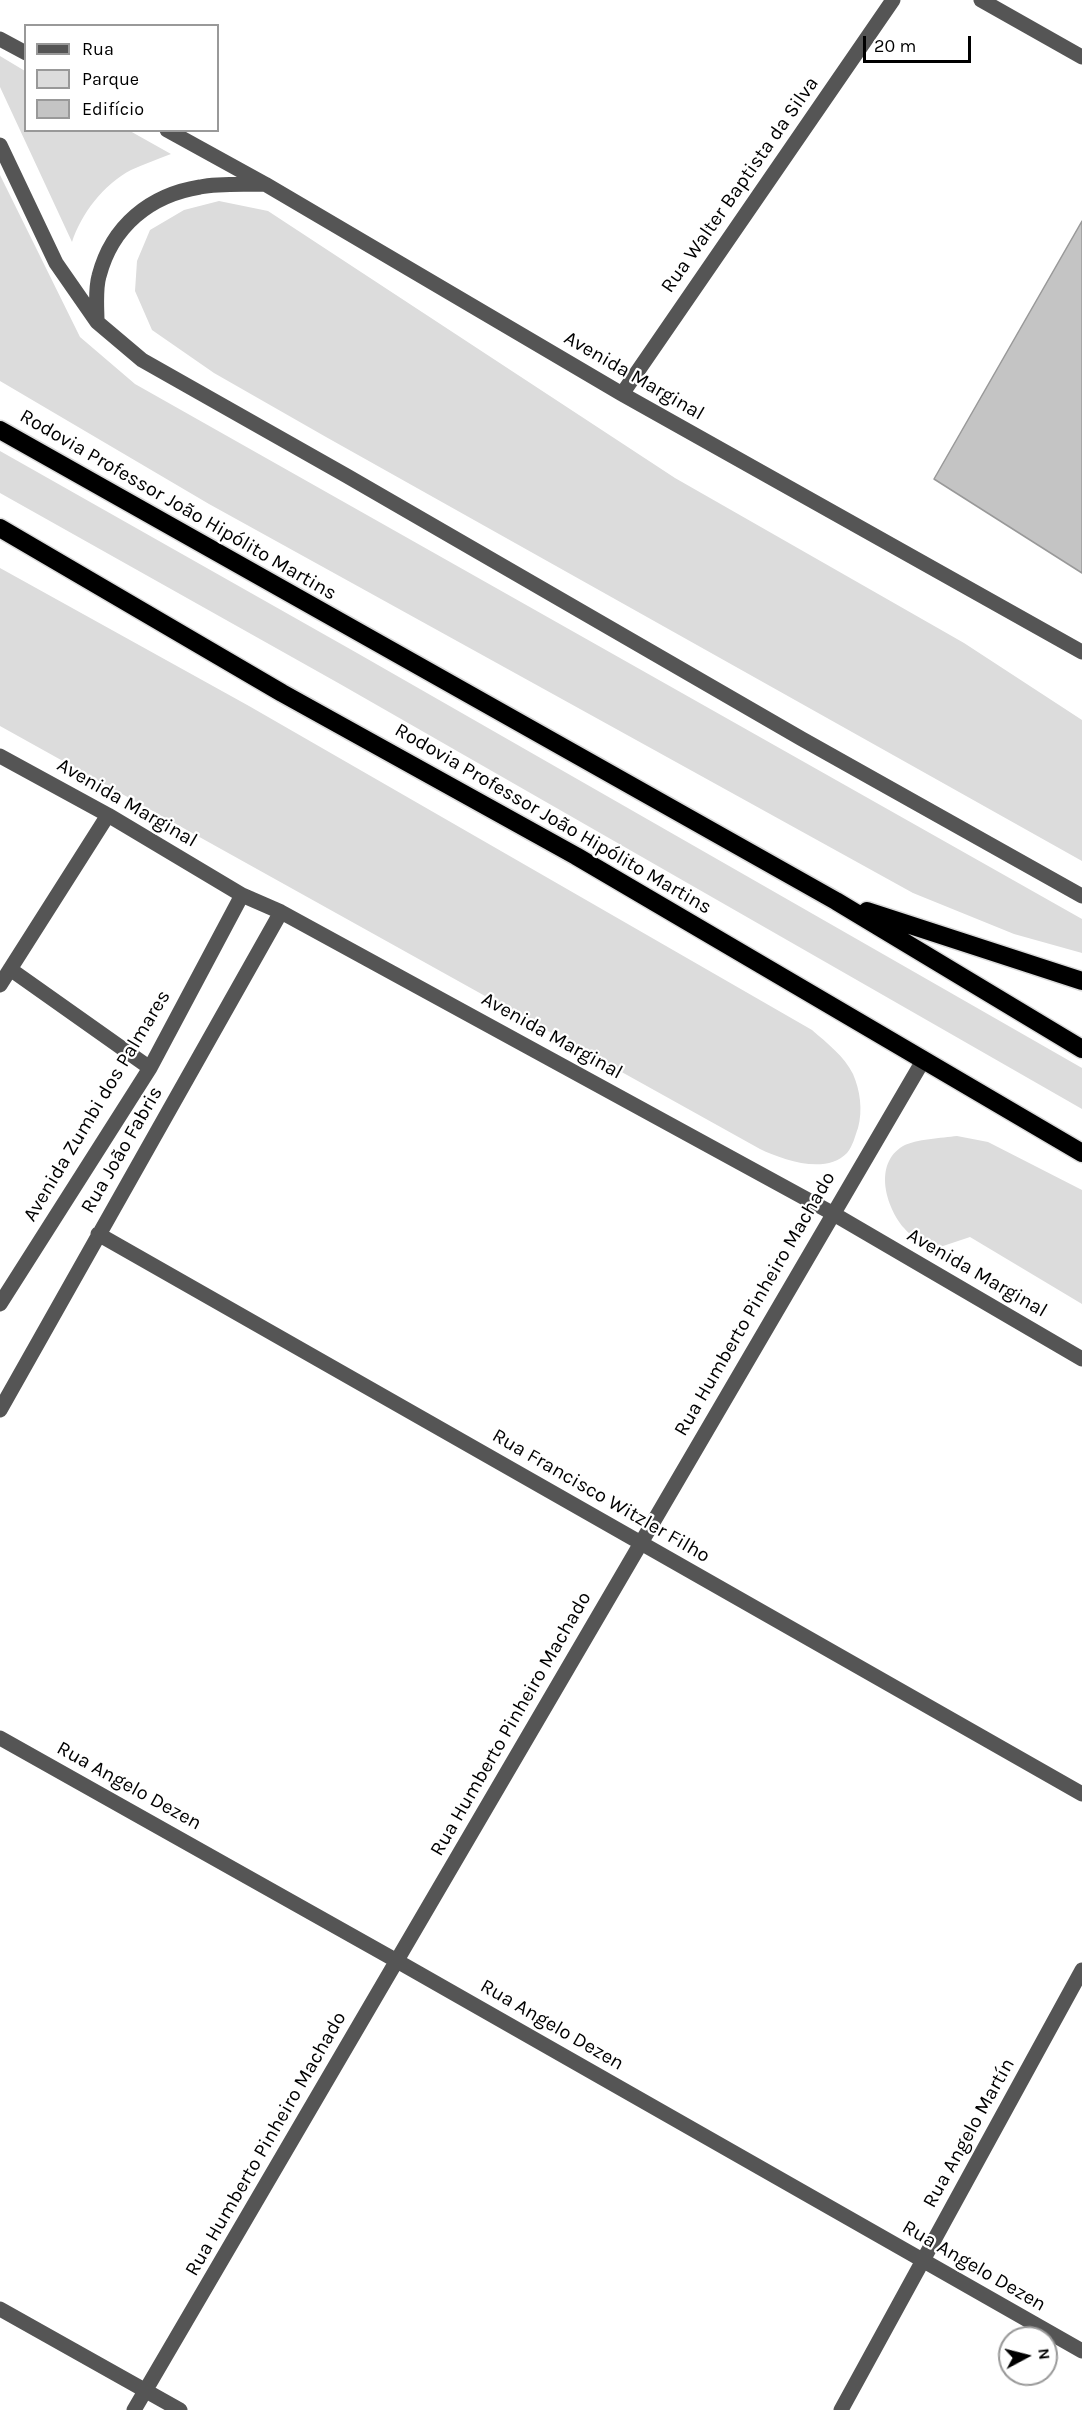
<!DOCTYPE html>
<meta charset="utf-8">
<style>
body{margin:0}
#map{position:relative;width:1082px;height:2410px;overflow:hidden;background:#fff;font-family:Karla,sans-serif}
canvas{display:block}
.legend{position:absolute;left:24px;top:24px;width:195px;height:108px;box-sizing:border-box;background:#fff;border:2px solid #999;margin:0;padding:8px 10px;list-style:none;font-size:18px;color:#000}
.legend li{display:flex;align-items:center;gap:12px;height:30px}
.legend b{width:30px;border:2px solid #999}
.north{position:absolute;left:998px;top:2326px;width:60px;height:60px;box-sizing:border-box;background:#fff;border:2px solid #999;border-radius:50%;rotate:83deg;font-size:16px;font-weight:700;line-height:24px;text-align:center;color:#000}
.north::after{content:'';display:block;margin:auto;width:21px;height:27px;background:#000;clip-path:polygon(50% 0,100% 100%,50% 72%,0 100%)}
.scale{position:absolute;left:863px;top:36px;width:108px;height:27px;box-sizing:border-box;border:3px solid #000;border-top:0;padding-left:8px;font-size:18px;line-height:21px;white-space:nowrap;color:#000;-webkit-text-stroke:4px #fff;paint-order:stroke}
</style>
<div id="map">
<canvas width="1082" height="2410"></canvas>
<ul class="legend">
<li><b style="height:8px;background:#555"></b>Rua</li>
<li><b style="height:16px;background:#dcdcdc"></b>Parque</li>
<li><b style="height:16px;background:#c4c4c4"></b>Edifício</li>
</ul>
<div class="north">N</div>
<div class="scale">20 m</div>
</div>
<script>
const ctx = document.querySelector('canvas').getContext('2d');
ctx.lineJoin = 'round';
function paint(path, color) { ctx.fillStyle = color; ctx.fill(path, 'evenodd'); }
function stroke(path, color, width, dash) { ctx.strokeStyle = color; ctx.lineWidth = width; ctx.lineCap = dash ? 'butt' : 'round'; ctx.setLineDash(dash || []); ctx.stroke(path); }
function write(font, color, halo, rows, align = 'center') {
  ctx.font = font + ' Karla,sans-serif'; ctx.lineWidth = 4.5; ctx.setLineDash([]); ctx.textBaseline = 'middle'; ctx.strokeStyle = halo; ctx.fillStyle = color; for (const [text, x, y, turn = 0] of rows) {
    ctx.save(); ctx.translate(x, y); ctx.rotate((+turn || 0) * Math.PI / 180); ctx.textAlign = isNaN(turn) ? turn : align; if (halo) ctx.strokeText(text, 0, 0); ctx.fillText(text, 0, 0); ctx.restore();
  }
}
paint(new Path2D(`
 M0,56L25,71L26,130L130,131L171,154C158,159 144,164 131,170C104,184 81,214 72,242L0,87Z
 M0,175L80,337L135,384L1082,919V953L1014,934L913,893L209,504L0,381Z
 M219,201L268,211L675,478L964,643L1082,720V861L326,437L214,373L152,330L135,291L137,261L150,230L184,210Z
 M0,451L357,653L1082,1068V1109L340,684L0,493Z
 M0,568L249,706L812,1030C827,1043 844,1056 853,1074C860,1090 863,1110 858,1128C855,1136 853,1146 847,1153C826,1175 783,1160 760,1149L0,726Z
 M957,1136L988,1142L1082,1190V1304L970,1237L934,1249C925,1243 911,1237 904,1228C886,1207 873,1164 903,1146C916,1139 942,1138 957,1136Z`), '#dcdcdc');
const building = new Path2D(`
 M1082,221V573L934,479Z`);
paint(building, '#c4c4c4');
stroke(building, '#999', 1.5);
const highway = new Path2D(`
 M0,430L836,901L1082,1049
 M0,528L282,693L576,856L1082,1153
 M867,911L1082,981`);
stroke(highway, '#dbdbdb', 21);
stroke(new Path2D(`
 M981,0L1082,57
 M0,39L26,53
 M167,130L265,184L622,394L1082,652
 M0,145L56,263L97,322L142,360L347,476L802,739L1082,896
 M97,322C97,308 95,290 99,276C112,226 150,195 200,187C221,183 244,185 265,184
 M622,394L893,0
 M0,756L108,815L242,895L281,912L832,1213L1082,1359
 M10,969L150,1068
 M0,985L108,815
 M98,1234L1082,1794
 M0,1304L150,1068L242,895
 M0,1410L281,912
 M0,1738L397,1961L1082,2351
 M0,2309L180,2410
 M134,2410L924,1059
 M841,2410L1082,1970`), '#555', 15);
stroke(highway, '#000', 18);
write('20px', '#000', '#fff', [
 ["Rua Walter Baptista da Silva",740,185,-55],
 ["Avenida Marginal",634,376,30],
 ["Rodovia Professor João Hipólito Martins",178,505,30],
 ["Avenida Marginal",127,803,30],
 ["Rodovia Professor João Hipólito Martins",553,819,30],
 ["Avenida Marginal",552,1036,29],
 ["Avenida Zumbi dos Palmares",97,1106,-59],
 ["Rua João Fabris",122,1150,-60],
 ["Avenida Marginal",977,1273,30],
 ["Rua Humberto Pinheiro Machado",755,1304,-60],
 ["Rua Francisco Witzler Filho",601,1496,30],
 ["Rua Humberto Pinheiro Machado",511,1724,-60],
 ["Rua Angelo Dezen",129,1786,29],
 ["Rua Angelo Dezen",552,2025,30],
 ["Rua Angelo Martín",969,2133,-61],
 ["Rua Humberto Pinheiro Machado",266,2144,-60],
 ["Rua Angelo Dezen",974,2266,30]
]);
</script>
